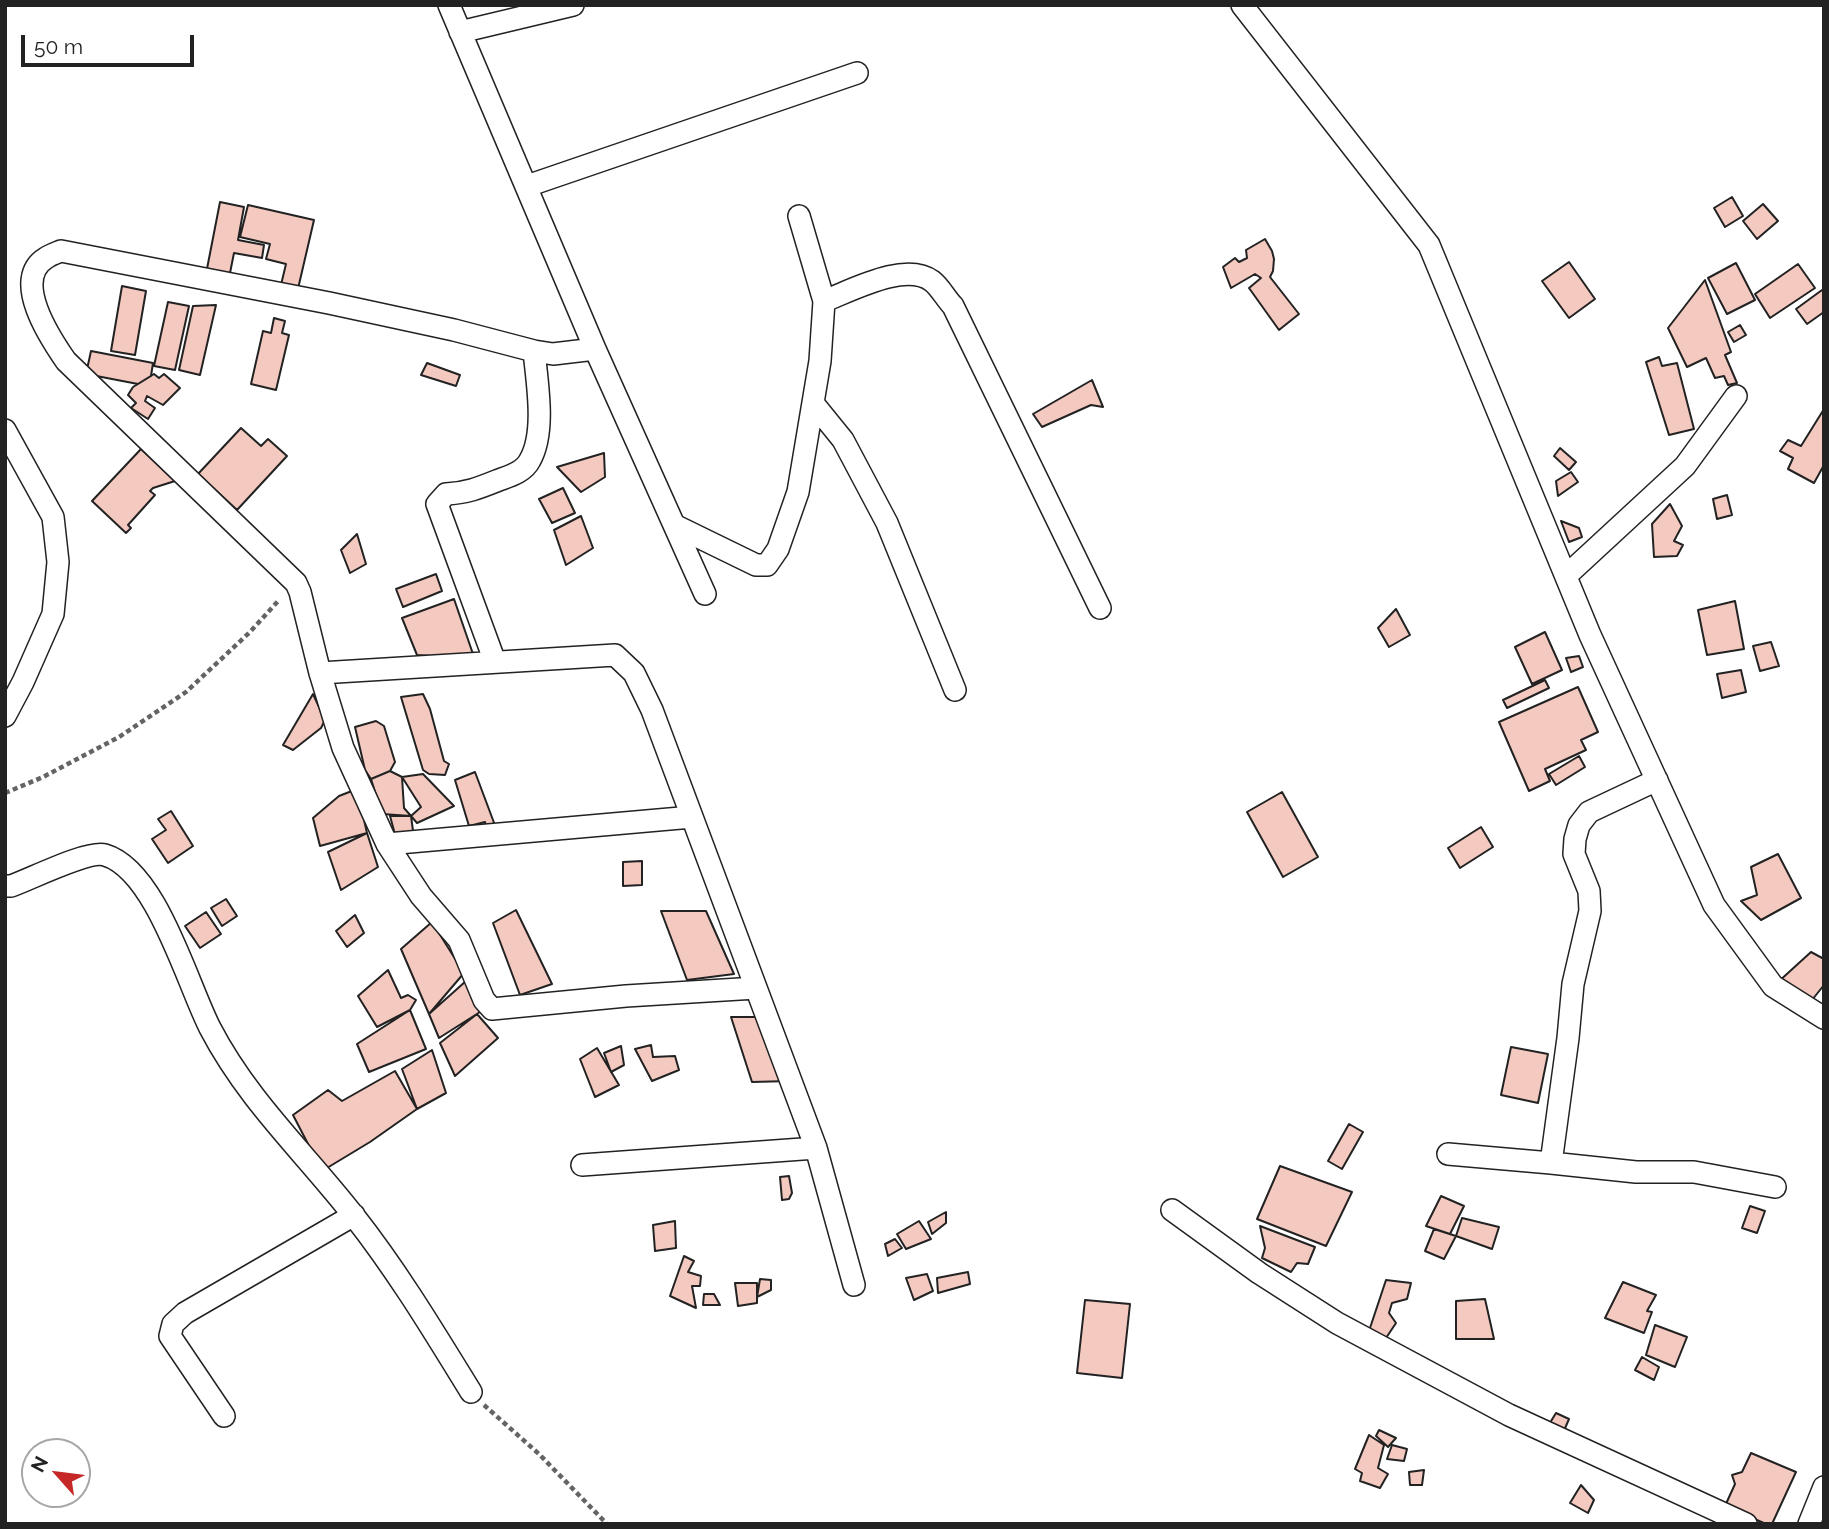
<!DOCTYPE html>
<style>
body{margin:0}
#map{position:relative;width:1829px;height:1529px;overflow:hidden;background:#fff;font-family:Raleway,sans-serif}
canvas{display:block}
.frame{position:absolute;inset:0;border:7px solid #222;pointer-events:none}
.north{position:absolute;left:21px;top:1438px;width:70px;height:70px;box-sizing:border-box;background:#fff;border:2px solid #a7a7a7;border-radius:50%;rotate:298deg;font-size:19px;font-weight:700;line-height:28px;text-align:center;color:#222}
.north::after{content:'';display:block;margin:auto;width:24px;height:32px;background:#c62828;clip-path:polygon(50% 0,100% 100%,50% 72%,0 100%)}
.scale{position:absolute;left:21px;top:35px;width:173px;height:32px;box-sizing:border-box;border:4px solid #222;border-top:0;padding-left:9px;font-size:21px;line-height:24px;white-space:nowrap;color:#222;-webkit-text-stroke:5px #fff;paint-order:stroke}
</style>
<div id="map">
<canvas width="1829" height="1529"></canvas>
<div class="frame"></div>
<div class="north">N</div>
<div class="scale">50 m</div>
</div>
<script>
const ctx = document.querySelector('canvas').getContext('2d');
ctx.lineJoin = 'round';
function paint(path, color) { ctx.fillStyle = color; ctx.fill(path, 'evenodd'); }
function stroke(path, color, width, dash) { ctx.strokeStyle = color; ctx.lineWidth = width; ctx.lineCap = dash ? 'butt' : 'round'; ctx.setLineDash(dash || []); ctx.stroke(path); }
const building = new Path2D(`
 M1732,197L1743,216L1725,227L1714,208Z
 M220,202L244,207L238,240L264,245L262,258L234,253L228,283L205,279Z
 M1763,204L1778,221L1757,239L1743,221Z
 M248,205L314,220L297,293L280,289L286,264L266,259L270,244L240,237Z
 M1265,239L1272,251L1274,259L1273,271L1270,277L1299,314L1279,330L1249,288L1261,278L1255,274L1231,288L1223,267L1235,258L1239,262L1247,258L1246,250Z
 M1569,262L1595,299L1569,318L1542,281Z
 M1736,263L1755,300L1727,314L1708,278Z
 M1798,264L1815,288L1770,318L1755,294Z
 M1705,280L1731,352L1725,355L1737,383L1728,385L1724,376L1715,378L1706,358L1687,367L1668,328Z
 M122,286L146,291L135,355L111,351Z
 M1822,290L1824,293V312L1807,324L1796,309Z
 M168,302L189,306L175,370L154,366Z
 M216,305L200,375L179,370L193,306Z
 M274,318L285,321L282,333L289,335L276,390L251,384L263,331L271,333Z
 M1740,325L1746,335L1734,342L1728,332Z
 M91,351L153,363L151,376L138,384L86,374Z
 M1659,357L1662,366L1677,363L1694,429L1669,435L1646,362Z
 M427,363L460,375L456,386L421,375Z
 M154,374L159,378L164,374L180,388L163,405L147,396L145,401L155,408L148,419L131,408L136,403L128,395L133,387Z
 M1092,380L1103,407L1091,405L1042,427L1033,414Z
 M1824,409V465L1814,483L1788,469L1793,458L1780,451L1788,440L1801,446Z
 M241,428L261,446L268,439L287,456L237,510L198,474Z
 M1560,448L1576,462L1569,470L1554,456Z
 M141,449L175,481L153,488L150,491L155,495L128,525L131,528L126,533L92,501Z
 M604,453L605,477L581,492L557,467Z
 M1571,472L1578,482L1558,496L1556,481Z
 M563,488L575,513L552,523L539,499Z
 M1727,495L1732,515L1717,519L1713,499Z
 M1670,504L1682,526L1674,541L1683,545L1677,556L1654,557L1652,524Z
 M581,516L593,548L566,565L554,530Z
 M1561,521L1579,528L1582,537L1569,542Z
 M357,534L366,564L350,573L341,550Z
 M436,574L442,591L403,607L396,589Z
 M454,599L473,654L461,658L417,655L402,618Z
 M1735,601L1744,649L1707,655L1698,610Z
 M1396,609L1410,635L1389,647L1378,628Z
 M1545,632L1562,670L1532,684L1515,647Z
 M1771,642L1779,666L1760,671L1753,646Z
 M1579,656L1583,667L1571,672L1566,658Z
 M1741,670L1746,692L1722,698L1717,674Z
 M1545,680L1549,688L1507,708L1503,700Z
 M1578,687L1598,732L1581,740L1586,750L1545,769L1550,781L1529,791L1499,722Z
 M313,694L325,720L321,728L293,750L283,745Z
 M423,694L430,709L444,761L449,764L445,775L429,774L423,770L401,697Z
 M376,721L384,726L395,762L390,771L371,779L365,770L355,727Z
 M1579,756L1585,767L1556,785L1549,774Z
 M390,771L402,777L404,808L411,816L382,814L371,779Z
 M475,772L496,828L487,832L485,822L469,826L455,780Z
 M423,774L454,806L417,823L411,816L421,807L402,777Z
 M357,789L367,833L320,846L313,818L339,796Z
 M1282,792L1318,857L1283,877L1247,812Z
 M171,811L193,846L168,863L152,839L166,830L158,819Z
 M390,816H411L414,838H396Z
 M1481,827L1493,847L1460,868L1448,848Z
 M367,833L378,867L341,890L328,852Z
 M1778,854L1801,898L1761,920L1741,901L1757,895L1751,867Z
 M642,861V885L623,886V862Z
 M226,899L237,916L222,926L211,908Z
 M516,910L552,984L520,995L493,923Z
 M661,911H706L734,974L687,980Z
 M206,912L221,934L200,948L185,926Z
 M355,915L364,933L347,947L336,931Z
 M432,922L464,973L429,1014L401,949Z
 M1811,952L1824,959V985L1808,1005L1777,983Z
 M388,970L401,998L408,995L416,1000L410,1010L377,1027L358,996Z
 M466,981L480,1012L439,1038L429,1014Z
 M410,1010L426,1049L369,1072L357,1044Z
 M477,1014L498,1038L455,1076L440,1043Z
 M731,1017H762L790,1081L752,1082Z
 M651,1045L653,1057L675,1056L679,1070L652,1081L635,1049Z
 M621,1046L624,1065L611,1072L604,1053Z
 M1511,1047L1548,1054L1538,1103L1501,1095Z
 M597,1048L619,1085L595,1097L580,1059Z
 M432,1050L446,1093L417,1109L402,1069Z
 M395,1071L417,1109L370,1142L322,1171L293,1115L328,1090L342,1101Z
 M1349,1124L1363,1132L1342,1169L1328,1161Z
 M1280,1166L1352,1192L1326,1246L1257,1219Z
 M789,1176L792,1193L789,1199L782,1200L780,1177Z
 M1441,1196L1464,1206L1450,1234L1426,1226Z
 M1750,1206L1765,1211L1757,1233L1742,1228Z
 M946,1212V1223L932,1234L928,1222Z
 M1462,1218L1499,1227L1492,1249L1456,1236Z
 M675,1221L676,1248L655,1251L653,1225Z
 M919,1221L931,1239L906,1249L897,1234Z
 M1260,1226L1315,1247L1308,1264L1297,1263L1291,1272L1262,1258L1265,1248Z
 M1434,1229L1456,1236L1444,1259L1425,1251Z
 M895,1239L902,1248L888,1256L885,1244Z
 M684,1256L694,1261L688,1272L701,1276L700,1286H692L696,1308L670,1296Z
 M968,1272L970,1284L938,1293L937,1278Z
 M927,1274L933,1291L914,1300L906,1278Z
 M760,1279L771,1280V1290L757,1297Z
 M1386,1280L1411,1283L1407,1299L1392,1303L1389,1313L1396,1323L1384,1341L1369,1331Z
 M1623,1282L1656,1295L1647,1311L1652,1312L1644,1333L1605,1318Z
 M735,1283H757V1303L738,1306Z
 M704,1294H714L720,1305H703Z
 M1485,1299L1494,1339H1456V1301Z
 M1085,1300L1130,1304L1122,1378L1077,1373Z
 M1655,1325L1687,1337L1675,1367L1646,1355Z
 M1642,1357L1659,1367L1654,1380L1635,1370Z
 M1556,1413L1569,1419L1563,1433L1548,1426Z
 M1379,1430L1396,1438L1388,1447L1376,1436Z
 M1369,1435L1384,1445L1378,1468L1388,1474L1380,1488L1360,1481L1362,1473L1355,1469Z
 M1392,1445L1407,1449L1404,1461L1387,1459Z
 M1751,1453L1796,1472L1772,1524H1766L1725,1506L1735,1484L1732,1475L1742,1472Z
 M1424,1470L1422,1485H1410L1409,1472Z
 M1581,1485L1594,1500L1588,1513L1570,1503Z`);
paint(building, '#f3c9c0');
stroke(building, '#222', 2);
const street = new Path2D(`
 M449,5L595,349L705,594
 M1242,5L1429,245L1590,635L1714,905L1773,986L1824,1018
 M460,32L573,5
 M527,186L857,73
 M824,301C851,291 905,261 932,281C940,287 946,299 953,306L1100,608
 M595,349L553,354L534,351L454,330L329,303L61,251C56,253 50,255 46,258C11,279 50,338 66,361L296,583L300,592L320,673L343,748L387,844L421,896L459,940L484,1000L492,1009L626,996L756,988
 M813,403L843,440L887,523L955,690
 M5,430L53,517L58,562L53,614L23,682L5,716
 M674,525L756,565H767L778,549L798,492L820,361L824,301L799,216
 M1567,575L1685,466L1736,396
 M495,662L437,504L446,494C467,493 479,488 499,480C510,476 524,472 530,460C546,432 537,382 534,351
 M320,673L615,655L634,673L652,710L816,1148L854,1285
 M387,844L692,817
 M5,886H11C31,879 88,850 105,855C156,870 187,983 210,1028C248,1101 304,1152 354,1216C398,1272 434,1332 471,1392
 M1448,1154L1551,1163L1568,1038L1573,984L1590,911L1589,891L1574,854L1575,839L1579,825L1589,812L1657,780
 M1551,1163L1636,1172H1694L1775,1187
 M582,1165L816,1148
 M1172,1210L1259,1273L1337,1323L1509,1415L1746,1524
 M224,1416L170,1336L173,1324L185,1313L354,1215
 M1809,1524L1824,1487`);
stroke(street, '#222', 24);
stroke(new Path2D(`
 M5,793L43,777L119,737L186,692L250,632L279,600
 M484,1405L539,1454L607,1524`), '#646464', 4.5, [5, 3.5]);
stroke(street, '#fff', 21);
</script>
